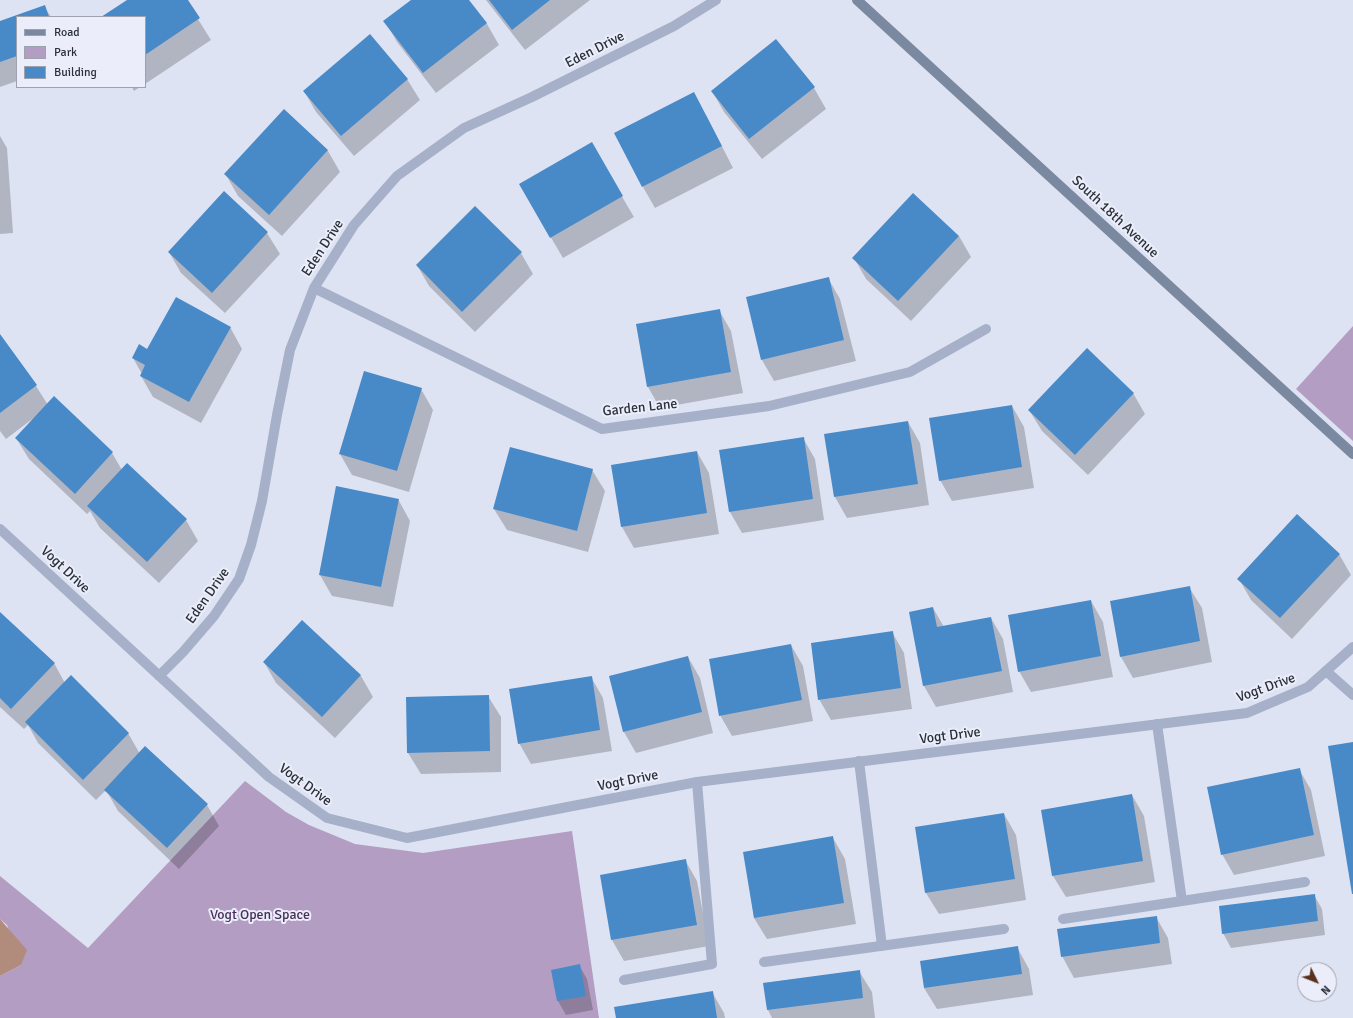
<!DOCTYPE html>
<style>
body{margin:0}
#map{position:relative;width:1353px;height:1018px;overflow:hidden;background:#dee3f3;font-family:Signika,sans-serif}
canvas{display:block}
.legend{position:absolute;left:16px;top:16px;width:130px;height:72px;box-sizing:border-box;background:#ebeefa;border:1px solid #9da2ad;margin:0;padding:5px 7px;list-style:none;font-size:12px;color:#293039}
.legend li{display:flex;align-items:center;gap:8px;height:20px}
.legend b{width:20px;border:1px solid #9da2ad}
.north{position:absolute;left:1297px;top:962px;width:40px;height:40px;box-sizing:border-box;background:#ebeefa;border:1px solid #9da2ad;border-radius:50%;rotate:133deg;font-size:11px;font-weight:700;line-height:16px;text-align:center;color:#293039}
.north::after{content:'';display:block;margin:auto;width:14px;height:18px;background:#5b311e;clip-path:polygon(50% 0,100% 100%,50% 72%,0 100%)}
</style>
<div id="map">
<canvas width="1353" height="1018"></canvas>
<ul class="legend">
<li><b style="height:5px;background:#7b89a0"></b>Road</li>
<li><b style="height:11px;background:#b39dc3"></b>Park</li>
<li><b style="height:11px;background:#4889c8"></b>Building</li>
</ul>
<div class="north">N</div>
</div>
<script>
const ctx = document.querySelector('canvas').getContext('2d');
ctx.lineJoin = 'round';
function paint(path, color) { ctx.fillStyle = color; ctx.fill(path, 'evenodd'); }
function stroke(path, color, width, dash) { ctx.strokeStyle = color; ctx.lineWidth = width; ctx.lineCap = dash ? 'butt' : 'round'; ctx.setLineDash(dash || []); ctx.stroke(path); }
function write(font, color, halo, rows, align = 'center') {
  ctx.font = font + ' Signika,sans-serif'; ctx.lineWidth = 4; ctx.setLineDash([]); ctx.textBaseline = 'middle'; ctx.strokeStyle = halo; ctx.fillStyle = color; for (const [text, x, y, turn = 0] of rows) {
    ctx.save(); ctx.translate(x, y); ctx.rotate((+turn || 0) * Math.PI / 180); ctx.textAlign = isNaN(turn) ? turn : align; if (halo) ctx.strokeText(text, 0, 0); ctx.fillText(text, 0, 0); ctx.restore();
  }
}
paint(new Path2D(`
 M1353,326V441L1296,389Z
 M245,781L286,812L309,825L355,844L423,853L572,831L599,1018H0V976L21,965L7,925L0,919V876L88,948Z`), '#b39dc3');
paint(new Path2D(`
 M0,919L27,950L21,965L0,976Z`), '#b18b7c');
paint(new Path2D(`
 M129,0H186L211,40L145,84V17H103Z
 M412,0H468L487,24L499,45L436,93L397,42L385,21Z
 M486,0H590L525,50Z
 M44,6L51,17H17V81L0,87V22Z
 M776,40L814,88L826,109L762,159L724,112L712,91Z
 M407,79L420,100L354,156L316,112L304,91Z
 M132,87H140L134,91Z
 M284,111L328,151L340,172L282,236L238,196L226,175Z
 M706,115L733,168L655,208L643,187Z
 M0,136L7,148L13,233L0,234Z
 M591,144L634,217L563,258L520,185Z
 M224,193L267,233L280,254L225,313L181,273L169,252Z
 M959,236L971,257L911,321L866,279L854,258Z
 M521,253L533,274L475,332L429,286L417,265Z
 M828,278L840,299L856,361L774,381L762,360L747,298Z
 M719,310L731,331L743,393L660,408L648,387L637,325Z
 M230,327L242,349L201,423L153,397L141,376L142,374L133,358L147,350Z
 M0,336L36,386L48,405L54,398L112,453L122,470L127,465L186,520L198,541L159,583L100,528L90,511L87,514L29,459L16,438L35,417L6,439L0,431Z
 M421,389L433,410L409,492L352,475L340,454Z
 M1133,393L1145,414L1088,475L1042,431L1029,410Z
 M1012,406L1024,427L1034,488L952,501L940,480Z
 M908,422L920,443L929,505L847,518L835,497Z
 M803,438L815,459L824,520L742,533L730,512L721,451Z
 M697,452L709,473L719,534L634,548L622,527L612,466Z
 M592,470L605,491L588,552L507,530L494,509Z
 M398,499L410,521L393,607L332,596L320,575Z
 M1339,554L1351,575L1292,639L1251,600L1239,579Z
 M1189,587L1202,608L1212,662L1133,678L1121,657Z
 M1091,601L1103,622L1113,677L1031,692L1019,671Z
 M933,608L944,627L991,618L1003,639L1013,692L936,707L924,686Z
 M0,613L54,663L65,683L128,733L140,754L207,805L219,826L179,869L118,811L106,790L96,800L38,743L28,725L24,729L0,707Z
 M302,622L361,676L373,697L335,738L276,683L264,662Z
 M892,632L904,653L912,709L831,720L819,699Z
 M791,645L803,666L813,721L732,736L720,715Z
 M688,657L700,678L713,733L636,753L624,732L610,677Z
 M591,677L603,698L612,751L531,764L519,743Z
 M488,696L501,717V772L421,774L408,753L407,698Z
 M1299,769L1311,790L1325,856L1234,875L1222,854Z
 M1132,795L1144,816L1155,882L1066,897L1053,876Z
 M1004,814L1016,835L1026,900L939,914L926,893L916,828Z
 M833,838L845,859L856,924L767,939L754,918L744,853Z
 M685,860L697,881L709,946L624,961L612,940Z
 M1314,895L1322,909L1325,935L1231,948L1223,933Z
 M1156,917L1168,938L1172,964L1074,978L1062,956Z
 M1017,947L1029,969L1033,995L937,1009L924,988Z
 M579,965L587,979L593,1010L566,1015L558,1001L552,971Z
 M859,971L872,992L875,1018H772L768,1010L764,983Z
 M712,992L724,1013L725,1018H617Z`), '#0003');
paint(new Path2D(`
 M127,0H188L200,18L145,55V17H101Z
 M411,0H469L487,23L423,73L383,21Z
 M489,0H550L512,30Z
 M45,5L49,17H17V56L0,62V21Z
 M370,34L408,79L341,136L303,91Z
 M776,39L815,87L749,139L711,91Z
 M694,92L722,146L642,187L614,133Z
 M284,109L328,150L269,215L224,174Z
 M592,142L623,196L550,238L519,184Z
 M224,191L268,232L212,293L168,252Z
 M913,193L959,236L898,301L852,258Z
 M475,206L522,252L462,312L416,265Z
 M829,277L844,340L761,360L746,297Z
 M176,297L231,327L189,402L140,376L145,365L132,358L139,344L147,349Z
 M720,309L731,372L647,387L636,324Z
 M0,334L37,385L0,413Z
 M1087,348L1134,393L1075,455L1028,410Z
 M364,371L422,388L397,471L339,454Z
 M54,396L113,452L75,494L15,438Z
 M1012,405L1022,467L939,481L929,418Z
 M908,421L918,484L834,497L824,434Z
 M804,437L813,499L729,512L719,450Z
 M510,447L593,469L577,531L493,509Z
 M697,451L707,513L621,527L611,465Z
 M127,463L187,519L147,562L87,506Z
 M336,486L399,499L381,587L319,575Z
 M1297,514L1340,554L1280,618L1237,579Z
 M1190,586L1200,641L1120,657L1110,601Z
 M1091,600L1101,656L1018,672L1008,615Z
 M933,607L937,627L991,617L1002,671L923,686L909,612Z
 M0,612L55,663L11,709L0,698Z
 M302,620L361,675L322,717L263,662Z
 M893,631L901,688L818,700L811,643Z
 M791,644L802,700L719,716L709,659Z
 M688,656L702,712L623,732L609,676Z
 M71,675L129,733L83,780L25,722Z
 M592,676L600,730L518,744L509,689Z
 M489,695L490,751L407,753L406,697Z
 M1353,742V894H1352L1328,746Z
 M145,746L208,804L167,848L104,790Z
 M1300,768L1314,835L1221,855L1207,787Z
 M1132,794L1143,861L1052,876L1041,810Z
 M1004,813L1015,879L925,893L915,827Z
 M833,836L844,903L754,918L743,852Z
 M686,859L697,925L611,940L600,875Z
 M1315,894L1318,921L1222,934L1219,906Z
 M1157,916L1160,943L1061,957L1057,929Z
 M1018,946L1022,974L924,988L920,961Z
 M580,964L586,996L557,1001L551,970Z
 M860,970L863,998L767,1010L763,983Z
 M713,991L717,1018H616L614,1007Z`), '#4889c8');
stroke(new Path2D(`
 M1326,671L1353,695
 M859,761L882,946
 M1182,901L1305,882
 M1063,919L1182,901L1157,724
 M764,962L1004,929
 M624,980L712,964L697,782`), '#a6b1c9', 10);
stroke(new Path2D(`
 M314,288L602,429L769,406L910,372L986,329
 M0,529L269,777L327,818L407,838L697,782L1247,713L1308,687L1353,647
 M159,676L183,652L214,616L239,579L251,545L262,501L277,415L290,350L314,288L354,225L397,176L464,128L532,97L674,26L716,0`), '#a6b1c9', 10);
stroke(new Path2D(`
 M857,0L1353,454`), '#7b89a0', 10);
write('14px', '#293039', '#ebeefa', [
 ["Eden Drive",595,50,-27],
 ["South 18th Avenue",1115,217,43],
 ["Eden Drive",323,248,-57],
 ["Garden Lane",640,408,-6],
 ["Vogt Drive",65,570,43],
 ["Eden Drive",208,596,-55],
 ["Vogt Drive",1266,688,-20],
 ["Vogt Drive",950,736,-7],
 ["Vogt Drive",628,781,-11],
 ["Vogt Drive",305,785,36]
]);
write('14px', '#472d58', '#ebeefa', [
 ["Vogt Open Space",260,915]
]);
</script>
